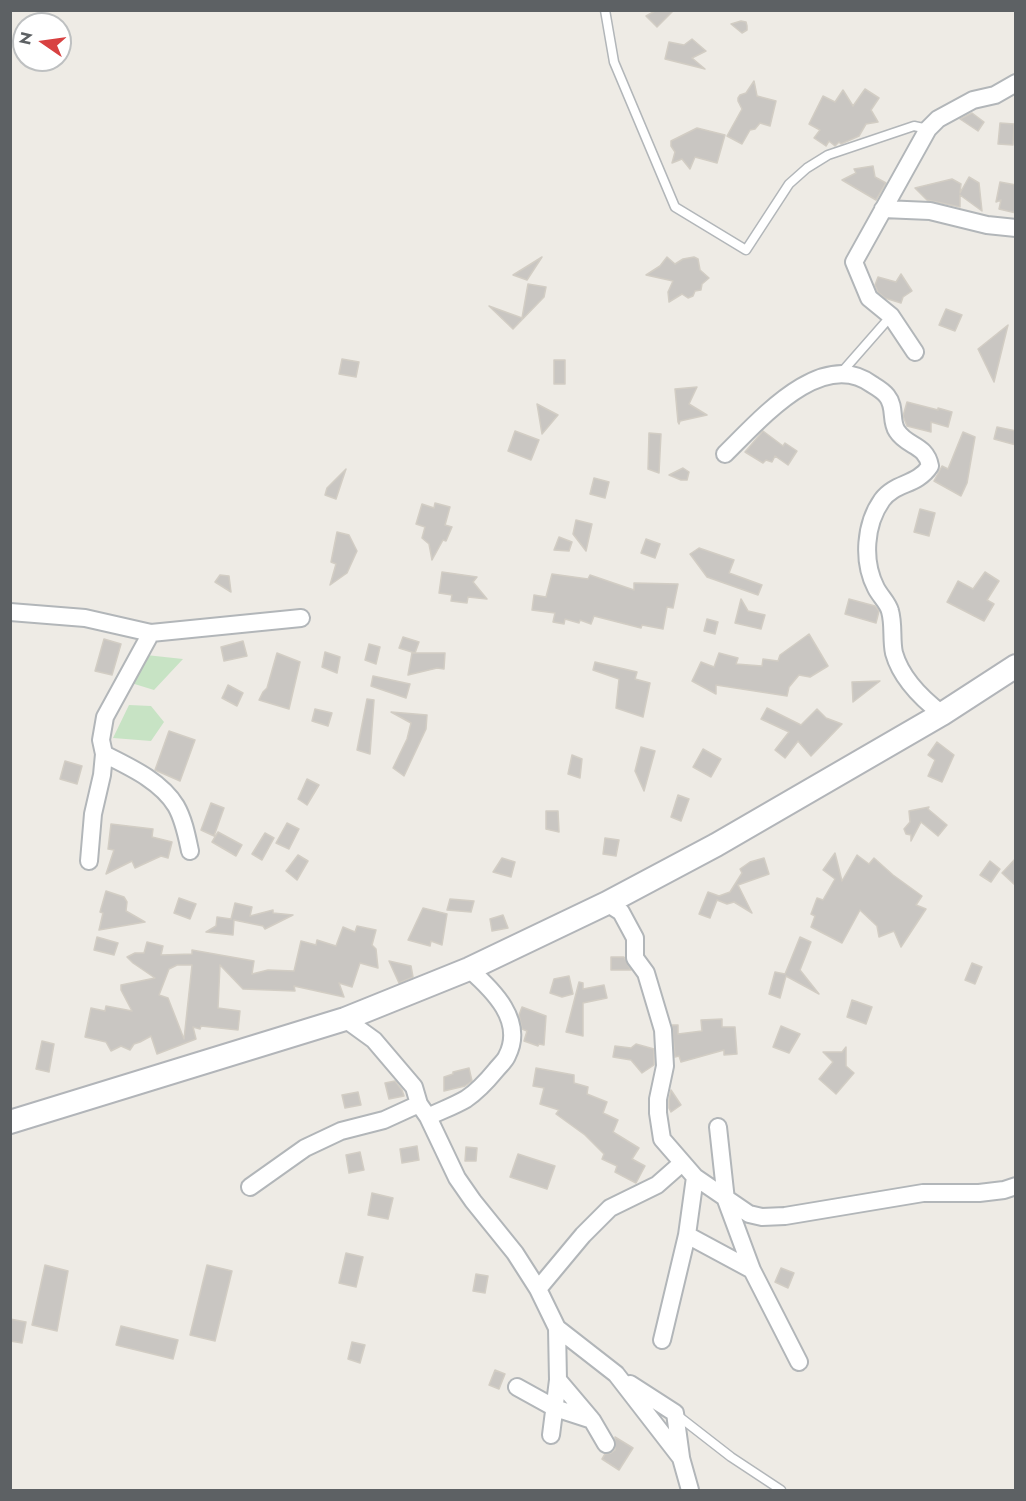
<!DOCTYPE html>
<style>
body{margin:0}
#map{position:relative;width:1026px;height:1501px;overflow:hidden;background:#eeebe5;font-family:Jost,sans-serif}
canvas{display:block}
.frame{position:absolute;inset:0;border:12px solid #5d6164;pointer-events:none}
.north{position:absolute;left:12px;top:12px;width:60px;height:60px;box-sizing:border-box;background:#fff;border:2px solid #bec0c1;border-radius:50%;rotate:283deg;font-size:16px;font-weight:700;line-height:24px;text-align:center;color:#5d6164}
.north::after{content:'';display:block;margin:auto;width:21px;height:27px;background:#d84141;clip-path:polygon(50% 0,100% 100%,50% 72%,0 100%)}
</style>
<div id="map">
<canvas width="1026" height="1501"></canvas>
<div class="frame"></div>
<div class="north">N</div>
</div>
<script>
const ctx = document.querySelector('canvas').getContext('2d');
ctx.lineJoin = 'round';
function paint(path, color) { ctx.fillStyle = color; ctx.fill(path, 'evenodd'); }
function stroke(path, color, width, dash) { ctx.strokeStyle = color; ctx.lineWidth = width; ctx.lineCap = dash ? 'butt' : 'round'; ctx.setLineDash(dash || []); ctx.stroke(path); }
paint(new Path2D(`
 M146,655L183,659L154,690L128,682Z
 M129,705L151,706L164,722L151,741L113,738Z`), '#c7e3c4');
const building = new Path2D(`
 M657,10H674L657,27L646,16Z
 M741,21L746,22L747,26V30L742,33L731,24Z
 M692,39L706,51L692,58L705,69L665,59L669,42L684,45Z
 M754,81L757,96L776,101L770,126L760,123L755,129L750,130L742,144L727,136L742,109L738,101V98L740,95L746,93Z
 M865,89L879,98L871,110L878,122L866,124L859,136L841,144L839,142L835,146L829,141L826,146L814,138L820,130L809,124L823,96L835,102L843,90L853,106Z
 M972,113L984,122L978,131L960,119Z
 M1000,123L1014,124L1013,145L998,144Z
 M697,128L725,135L717,163L695,157L690,169L682,159L672,163L675,152L671,146V141Z
 M873,166L875,177L886,183L876,200L842,180L856,173L854,169Z
 M969,177L979,183L982,211L960,195V207L927,200L915,188L952,179L961,184L960,193Z
 M1000,182L1016,185V213L999,209L1001,200L996,202Z
 M542,257L527,280L513,275Z
 M667,257L675,264L683,259L694,257L698,259L700,270L709,278L702,284L701,290L695,291L693,296L688,298L682,294L669,302L668,292L673,281L646,275L660,266Z
 M901,274L912,291L903,297L901,303L885,298L878,292L875,285L878,277L896,282Z
 M528,284L546,287L544,297L513,329L489,306L522,318Z
 M946,309L962,315L955,331L939,325Z
 M1008,325L994,382L978,349Z
 M342,359L359,362L356,377L339,374Z
 M554,360H565V384H554Z
 M697,387L689,404L707,415L680,421L679,424L678,422L675,389Z
 M907,402L938,410V408L952,412L948,427L931,422V432L907,426L903,416Z
 M537,404L558,415L542,434Z
 M997,427L1016,431V445L994,439Z
 M515,431L539,440L531,460L508,451Z
 M763,431L783,446L785,443L797,451L788,465L775,456L772,462L766,460L763,463L745,452Z
 M963,432L975,437L967,483L961,496L934,481L942,466L948,469Z
 M649,433L661,434L659,473L648,469Z
 M683,468L689,472L687,480H681L669,475Z
 M346,469L336,499L325,495L327,488Z
 M594,478L609,482L605,498L590,494Z
 M435,503L450,507L445,525L452,527L446,541L443,540L432,560L429,544L422,538L425,527L416,524L422,504L434,508Z
 M920,509L935,513L929,536L914,532Z
 M576,520L592,524L586,551L573,534Z
 M337,532L349,535L357,551L347,573L330,585L336,564L331,562Z
 M559,537L572,542L569,551L554,550Z
 M646,539L660,544L655,558L641,553Z
 M699,548L734,560L729,573L762,585L758,595L707,577L690,554Z
 M442,572L477,577L473,582L487,599L468,597L467,603L451,601L452,595L439,593Z
 M985,572L999,581L987,600L994,604L984,621L947,602L958,581L973,589Z
 M552,574L588,579L590,575L634,590V583L678,584L673,608L667,607L663,629L642,625L641,628L594,616L591,624L580,620L579,623L565,619L564,624L553,622L555,613L532,610L534,595L546,597Z
 M220,575L229,576L231,592L215,582Z
 M741,599L748,611L765,615L761,629L735,623Z
 M849,599L875,606L879,611L876,623L845,614Z
 M707,619L718,622L715,634L704,631Z
 M809,634L828,666L810,677L799,675L789,687L787,696L716,685V694L692,681L701,662L714,667L719,653L738,658L736,664L762,666L763,659L778,661L780,655Z
 M403,637L419,642L415,653L399,648Z
 M104,639L121,644L112,675L95,671Z
 M243,641L247,656L224,661L221,647Z
 M369,644L380,647L376,664L365,660Z
 M325,652L340,657L337,673L322,667Z
 M277,653L300,662L289,709L259,700L263,692L267,688Z
 M412,653H445L444,669L437,668L408,675Z
 M595,662L637,672L635,679L650,683L643,717L616,708L619,679L593,670Z
 M373,676L410,684L406,698L371,686Z
 M880,681L853,702L852,682Z
 M228,685L243,693L237,706L222,698Z
 M367,699L374,700L370,754L357,750Z
 M767,708L801,725L817,709L826,718L842,724L811,756L798,741L785,758L775,750L789,732L761,719Z
 M315,709L332,713L328,726L312,721Z
 M391,712L427,715L426,729L404,776L393,768L407,739L411,723Z
 M169,731L195,740L180,781L155,770Z
 M937,742L954,755L942,782L928,776L935,760L928,755Z
 M641,747L655,751L644,791L635,771Z
 M703,749L721,759L711,777L693,767Z
 M572,755L582,759L580,778L568,774Z
 M65,761L82,766L77,784L60,779Z
 M307,779L319,785L307,805L298,799Z
 M678,795L689,799L681,821L671,817Z
 M211,803L224,808L214,836L201,830Z
 M929,807L928,809L947,825L938,836L921,822L911,841V835L906,834L904,829L910,822L909,811Z
 M546,811H558L559,832L546,829Z
 M287,823L299,829L289,849L276,843Z
 M111,824L153,829L152,837L172,842L168,858L161,856L135,868L132,861L106,874L114,850L108,849Z
 M218,832L242,845L236,856L212,842Z
 M265,833L274,838L262,860L252,854Z
 M605,838L619,840L616,856L603,854Z
 M835,853L842,881L857,855L869,864L874,858L893,875L922,896L916,905L926,909L901,947L894,931L879,937L877,926L860,910L842,943L811,927L815,916L811,914L817,898L823,900L835,879L823,870Z
 M298,855L308,861L297,880L286,871Z
 M502,858L515,862L511,877L493,872Z
 M764,858L769,874L738,885L752,913L734,902L727,904L717,900L710,918L699,914L708,892L719,896L730,892L742,873L740,869L750,862Z
 M1016,858V886L1002,873Z
 M990,861L1000,869L991,882L980,875Z
 M106,891L124,897L127,902L126,911L145,922L99,930L103,913L100,912Z
 M179,898L196,904L190,919L174,913Z
 M450,899L474,901L471,912L447,910Z
 M235,903L252,907L250,916L273,910V913L293,915L265,929L263,926L234,920L233,935L206,932L216,926L217,917L231,919Z
 M423,908L447,914L442,945L431,941L430,946L408,940Z
 M503,915L508,928L492,931L490,919Z
 M357,926L376,930L372,945L376,949L378,968L360,963L352,987L339,983L344,997L294,986L295,991L243,989L220,965L218,1008L240,1011L238,1030L201,1026L200,1029L193,1027L196,1039L157,1054L151,1036L140,1042L134,1044L130,1050L121,1046L111,1051L106,1042L85,1037L91,1008L105,1011L106,1006L132,1011L121,990V985L155,978L133,963L127,957L135,953H144L147,942L163,946L161,955L192,954V950L254,961L252,974L268,970L294,971L301,941L316,945L317,940L336,946L343,927L355,932ZM177,965H192L184,1039L168,998L159,995L169,969Z
 M97,937L118,943L114,955L94,950Z
 M800,937L811,942L800,970L819,994L786,976L780,998L769,994L775,972L785,974Z
 M611,957H624L631,970H611Z
 M389,961L411,966L413,977L399,983Z
 M972,963L982,967L975,984L965,980Z
 M569,976L573,994L562,997L550,993L554,979Z
 M579,982L583,983V989L604,985L607,998L583,1003V1036L566,1032Z
 M852,1000L872,1007L866,1024L847,1017Z
 M522,1007L546,1016L544,1045L539,1044L538,1046L524,1041L527,1031L522,1029L519,1015Z
 M722,1019V1027H735L737,1054L724,1055V1050L681,1062L679,1056L675,1057L672,1025H678V1034L702,1031L701,1020Z
 M781,1026L800,1034L789,1053L773,1047Z
 M42,1041L54,1044L49,1072L36,1069Z
 M636,1044L654,1049V1065L642,1073L631,1060L613,1057L615,1046L631,1048Z
 M846,1047V1066L854,1073L836,1094L819,1079L833,1062L823,1052H842Z
 M469,1068L472,1081L465,1086L444,1091V1077L453,1074V1072Z
 M536,1068L574,1075V1083L588,1087L587,1094L607,1102L603,1113L618,1120L613,1132L639,1148L632,1159L645,1166L636,1183L615,1172L617,1166L602,1159L604,1154L585,1135L556,1114L559,1110L540,1104L544,1088L533,1086Z
 M395,1081L402,1090L404,1096L389,1099L385,1083Z
 M671,1090L681,1105L671,1112L669,1108V1100Z
 M358,1092L361,1105L345,1108L342,1095Z
 M417,1146L419,1160L402,1163L400,1149Z
 M466,1147L477,1148L476,1161H465Z
 M360,1152L364,1170L349,1173L346,1155Z
 M518,1154L555,1166L547,1189L510,1177Z
 M372,1193L393,1198L388,1219L368,1215Z
 M346,1253L363,1257L356,1287L339,1283Z
 M45,1265L68,1271L57,1331L32,1325Z
 M207,1265L232,1271L215,1341L190,1335Z
 M781,1268L794,1273L788,1288L775,1282Z
 M476,1274L488,1276L485,1293L473,1291Z
 M10,1319L26,1322L22,1343L10,1341Z
 M121,1326L178,1340L173,1359L116,1345Z
 M352,1342L365,1345L360,1363L348,1359Z
 M495,1370L505,1374L499,1389L489,1385Z
 M615,1437L633,1448L619,1470L602,1459L605,1454L611,1453L615,1450Z`);
paint(building, '#c9c6c2');
stroke(building, '#d2cdc4', 1.5);
const lane = new Path2D(`
 M605,10L614,62L675,207L746,250L789,184L807,168L828,155L914,126L928,129
 M841,373L891,316
 M677,1415L731,1457L781,1490`);
const street = new Path2D(`
 M883,209L930,211L987,225L1016,228
 M915,352L891,316L869,298L854,262L928,129L938,119L973,100L995,95L1016,83
 M725,454C759,421 822,346 873,385C878,388 884,392 887,396C896,407 890,421 897,431C907,447 926,444 930,466C917,486 895,482 882,500C865,524 862,561 876,588C880,596 888,603 890,611C894,625 891,639 894,653C901,678 921,698 942,714
 M10,612L85,618L151,633L301,618
 M104,754C130,767 161,781 176,806C184,820 187,837 190,851
 M89,861L93,814L102,775L104,754L101,740L105,717L151,633
 M607,903L621,912L635,938V958L646,973L663,1030L665,1066L658,1099V1113L662,1139L695,1177L749,1214L762,1217L785,1216L923,1193H979L1004,1190L1016,1186
 M345,1019L374,1040L414,1087L419,1104L428,1117L457,1178L473,1201L515,1253L538,1289L557,1328L616,1374L681,1458L690,1490
 M428,1117C440,1111 454,1106 466,1099C478,1091 487,1081 496,1070C499,1066 505,1061 507,1056C525,1021 493,990 469,969
 M718,1127L726,1200L752,1270L799,1362
 M250,1187L305,1148L341,1131L384,1120L419,1104
 M687,1235L752,1270
 M538,1289L583,1235L610,1208L657,1185L682,1163
 M662,1340L687,1235L695,1177
 M558,1380L591,1419
 M630,1384L675,1413L681,1457
 M517,1387L555,1408L592,1420L606,1444
 M551,1435L558,1380L557,1328`);
const secondary = new Path2D(`
 M10,1122L345,1019L469,969L607,903L716,845L942,714L1016,666`);
stroke(lane, '#b2b6b9', 11);
stroke(street, '#b2b6b9', 20);
stroke(secondary, '#b2b5b9', 26);
stroke(lane, '#fff', 8);
stroke(street, '#fff', 16);
stroke(secondary, '#fff', 22);
</script>
